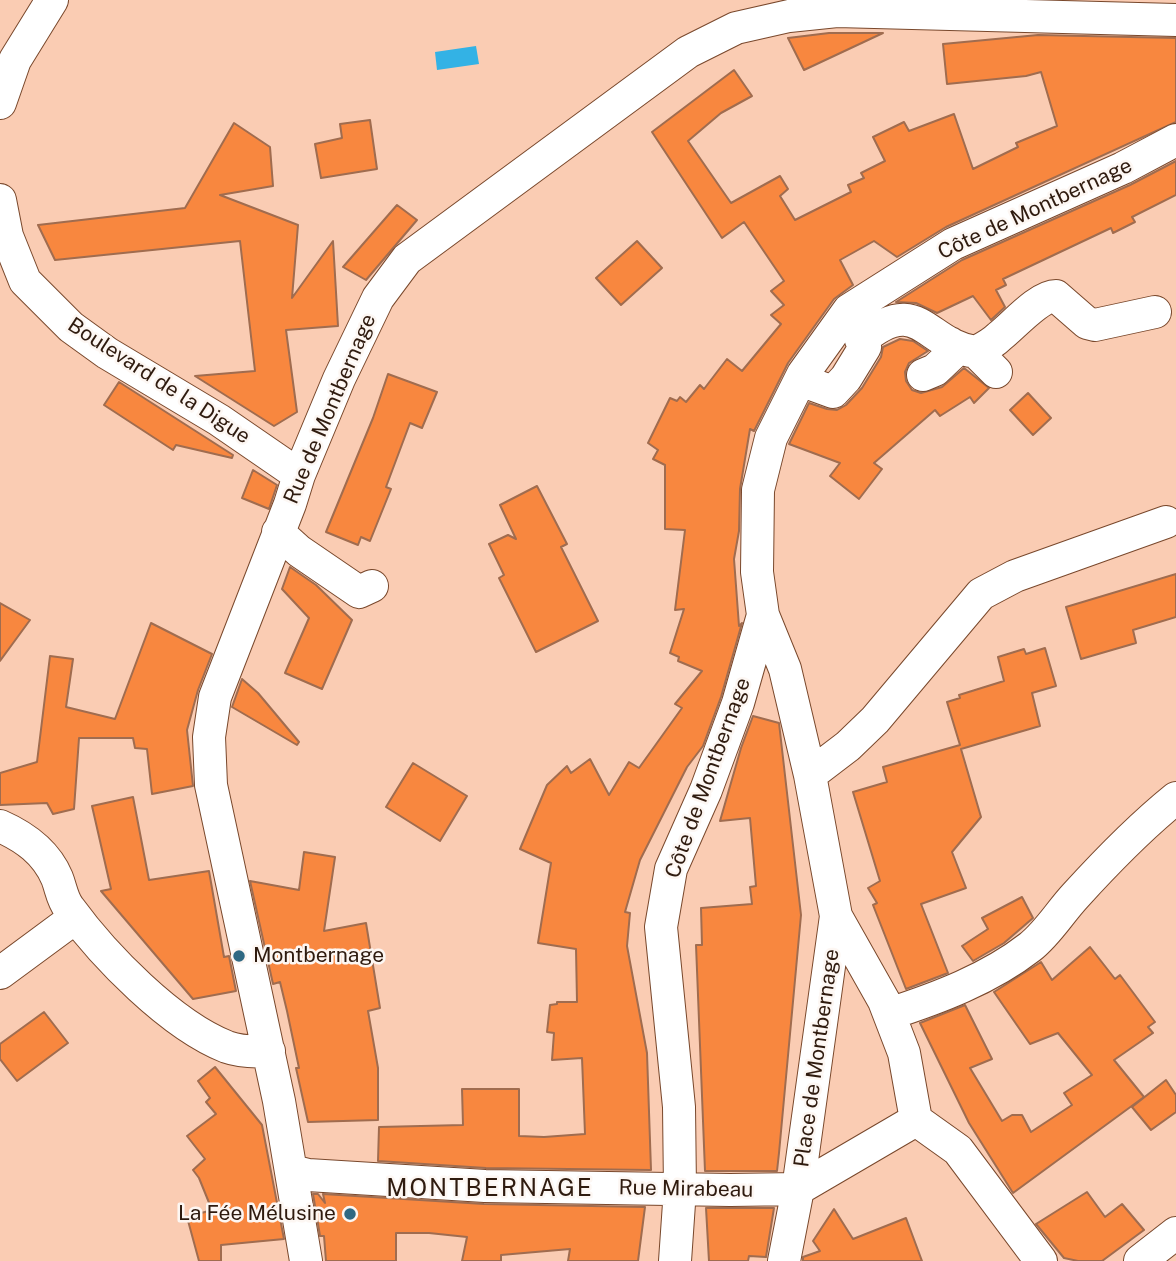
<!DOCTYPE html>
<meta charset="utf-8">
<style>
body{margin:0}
canvas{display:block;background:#faccb3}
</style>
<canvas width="1176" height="1261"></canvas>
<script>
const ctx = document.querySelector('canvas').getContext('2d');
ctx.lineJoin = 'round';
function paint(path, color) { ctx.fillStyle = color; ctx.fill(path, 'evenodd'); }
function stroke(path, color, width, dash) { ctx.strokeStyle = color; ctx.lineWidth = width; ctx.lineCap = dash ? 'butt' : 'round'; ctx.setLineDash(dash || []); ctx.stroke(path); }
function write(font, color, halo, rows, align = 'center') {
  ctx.font = font + ' "Public Sans",sans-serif'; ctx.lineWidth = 5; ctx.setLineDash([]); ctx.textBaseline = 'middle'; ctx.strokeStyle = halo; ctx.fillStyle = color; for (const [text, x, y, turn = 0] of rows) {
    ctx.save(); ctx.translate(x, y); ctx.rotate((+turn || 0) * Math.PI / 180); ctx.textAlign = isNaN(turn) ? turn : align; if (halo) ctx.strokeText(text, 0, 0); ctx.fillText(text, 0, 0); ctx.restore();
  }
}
paint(new Path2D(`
 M476,46L479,64L437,70L435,52Z`), '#33b2e5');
const building = new Path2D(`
 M829,33H883L804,70L788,38Z
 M1038,35L1176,38V122L946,227L897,257L874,241L840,260L853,285L834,299L788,363L754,431L750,429L740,489L739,531L734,559L739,626L742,623L721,697L703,746L687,767L640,860L625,912L630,913L627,946L647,1053L651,1170L486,1168L378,1161L379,1127L463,1125L462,1089H519V1136L544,1137L585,1134L582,1058L552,1060L554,1033L547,1032L550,1005L557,1004V1002H577L576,949L538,943L551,863L520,849L547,785L567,766L571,773L590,759L609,795L629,762L639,768L682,708L675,704L702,671L678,661L679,657L670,653L684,609L675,610L685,530L665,529V465L653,459L658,450L648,443L670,398L677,401L680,397L686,402L700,385L704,389L727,359L742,371L781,324L771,315L784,305L771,291L784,281L744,222L722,238L652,132L734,70L752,96L721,113L688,141L731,203L780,176L788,189L780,196L795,220L851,192L848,185L864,178L861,173L885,161L873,137L904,122L909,131L954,114L973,169L1018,147L1016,143L1057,126L1041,72L1026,76L947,84L943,44Z
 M370,120L377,169L321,178L315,144L342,138L340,124Z
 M234,123L270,147L273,186L220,195L298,225L292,298L333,241L338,326L286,330L297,412L274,426L195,376L255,371L240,241L55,260L38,225L185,208Z
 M1176,161V195L1132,217L1135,222L1113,233L1111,228L1003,279L1006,285L996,290L1005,307L991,320L973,296L937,313L916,303L896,302L962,260L1130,185Z
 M397,205L417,220L366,280L343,267Z
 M637,241L662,268L621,305L596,278Z
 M900,339L913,341L928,351L909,363L905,372L906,381L912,390L921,393L942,387L964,368L989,388L974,403L970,397L940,416L935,410L874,463L882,469L859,499L830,476L840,463L789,444L809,403L827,409L837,410L846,405L862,388L881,357L883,347Z
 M388,374L437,392L422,428L410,423L386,487L391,489L370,541L361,537L358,545L326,532L373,418Z
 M119,382L233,455L232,458L176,445L173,450L104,405Z
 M1028,393L1051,418L1033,435L1010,410Z
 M253,470L277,485L269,509L242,498Z
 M537,486L567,544L561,547L598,621L536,652L499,578L504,575L489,544L508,535L516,539L500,505Z
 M290,567L316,585L352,620L322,689L285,673L309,618L282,589Z
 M1176,574V617L1133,630L1136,643L1081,659L1066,607Z
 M0,603L30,620L0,661Z
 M151,623L212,654L198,690L187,730L193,786L152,794L147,749L135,748L133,738H79L74,809L53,814L47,803L0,805V773L37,762L50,656L73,659L66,707L115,719Z
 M1045,648L1056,686L1032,693L1040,726L961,749L981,817L952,852L966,888L921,904L948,973L906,989L873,905L877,903L868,888L880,881L853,792L887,782L883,767L960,745L947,702L960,698L959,695L1004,681L998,657L1024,649L1026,654Z
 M242,679L258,693L299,742L297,745L232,707Z
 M753,716L779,723L801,915L779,1153L777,1171H705L696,945H702L701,908L752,904L750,887L756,886L750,818L720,821L741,748Z
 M413,763L467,796L440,841L386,807Z
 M133,797L149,880L209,871L224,957L229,956L236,991L193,999L101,891L111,889L92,806Z
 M304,852L335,857L324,931L366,923L380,1008L368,1011L378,1068V1120L308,1122L296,1068H299L287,1011L280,982L273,984L250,881L299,890Z
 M1022,897L1033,918L1004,943L973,961L962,946L988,929L982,918Z
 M1090,947L1115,979L1120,975L1155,1022L1148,1027L1153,1033L1114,1060L1144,1097L1013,1193L969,1123L920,1023L965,1005L992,1059L970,1068L1002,1121L1012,1115H1022L1031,1132L1072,1105L1064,1093L1092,1075L1058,1033L1030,1044L994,992L1041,962L1052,980Z
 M44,1012L68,1043L17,1081L0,1059V1044Z
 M215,1067L262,1125L284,1239L221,1245V1261H199L187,1217L212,1210L199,1178L193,1170L205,1159L187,1136L216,1114L206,1102L210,1098L198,1081Z
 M1166,1080L1176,1095V1112L1151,1130L1132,1107Z
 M1087,1192L1105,1217L1122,1204L1144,1230L1102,1261H1078L1064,1258L1036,1224Z
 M313,1194H318L325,1203L323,1194L484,1204L645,1207L638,1261H568L570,1249L501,1255V1261H462L467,1237L429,1233H396V1261H326L324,1236H320Z
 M706,1208H774L766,1257L749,1256L748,1261H709Z
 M834,1209L853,1239L906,1218L922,1261H803V1257L820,1251L813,1241Z`);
paint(building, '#f8873f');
stroke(building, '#a06c4f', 2);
const minor = new Path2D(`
 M0,103L15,60L52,0
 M0,200L7,236L25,281L71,327L107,353L219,420L299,475
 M976,352L996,372
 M923,375L935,370L953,353L950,343
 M800,380L833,392L846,378L865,347L861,340C920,291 924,345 976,352C984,348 993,343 1000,336C1014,325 1039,296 1056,296L1087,323L1095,325L1155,312
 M278,532L299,551L359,592L372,586
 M763,615L785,669L810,775L836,916L884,1001L904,1053L916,1120L958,1150L1041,1261
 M810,775L848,746L875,720L981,594L1015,576L1166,522
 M0,826C25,837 46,852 57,878C61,888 62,899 69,908C104,956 171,1025 227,1047C241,1052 255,1052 269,1051
 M0,973L76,917
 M889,1014C938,998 989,979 1030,947C1048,933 1060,912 1076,895C1107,861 1140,827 1176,798
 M292,1171L308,1175L485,1186L730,1190L798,1189
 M798,1189L916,1120
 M306,1261L279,1101L211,785L209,737L215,697L290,504L299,475L339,379L378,298L407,259L688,52L736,28L789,16L837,11L1176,20
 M675,1261L680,1189L679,1107L661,927L671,869L706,790L738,703L763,615L757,572L758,490L771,438L803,374L849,310L953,244L1123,168L1176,140
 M784,1261L798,1189L836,916
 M1140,1261L1176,1233`);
stroke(minor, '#79482c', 34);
stroke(minor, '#fff', 32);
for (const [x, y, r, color] of [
 [239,956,7,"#306983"],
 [350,1214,7,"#306983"]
]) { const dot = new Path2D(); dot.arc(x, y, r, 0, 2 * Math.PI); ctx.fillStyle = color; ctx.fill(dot); stroke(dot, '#fdf7f3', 2.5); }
write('21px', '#2f1b0f', '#fdf7f3', [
 ["Côte de Montbernage",1035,209,-25],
 ["Boulevard de la Digue",159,381,33],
 ["Rue de Montbernage",330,409,-67],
 ["Côte de Montbernage",708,778,-70],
 ["Place de Montbernage",817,1058,-82],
 ["Rue Mirabeau",686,1189,1]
]);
write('21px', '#2f1b0f', '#fdf7f3', [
 ["Montbernage",253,956],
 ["La Fée Mélusine",336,1214,"right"]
], 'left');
ctx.letterSpacing = '2px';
write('24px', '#2f1b0f', '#fdf7f3', [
 ["MONTBERNAGE",490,1189]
]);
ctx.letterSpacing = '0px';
</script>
